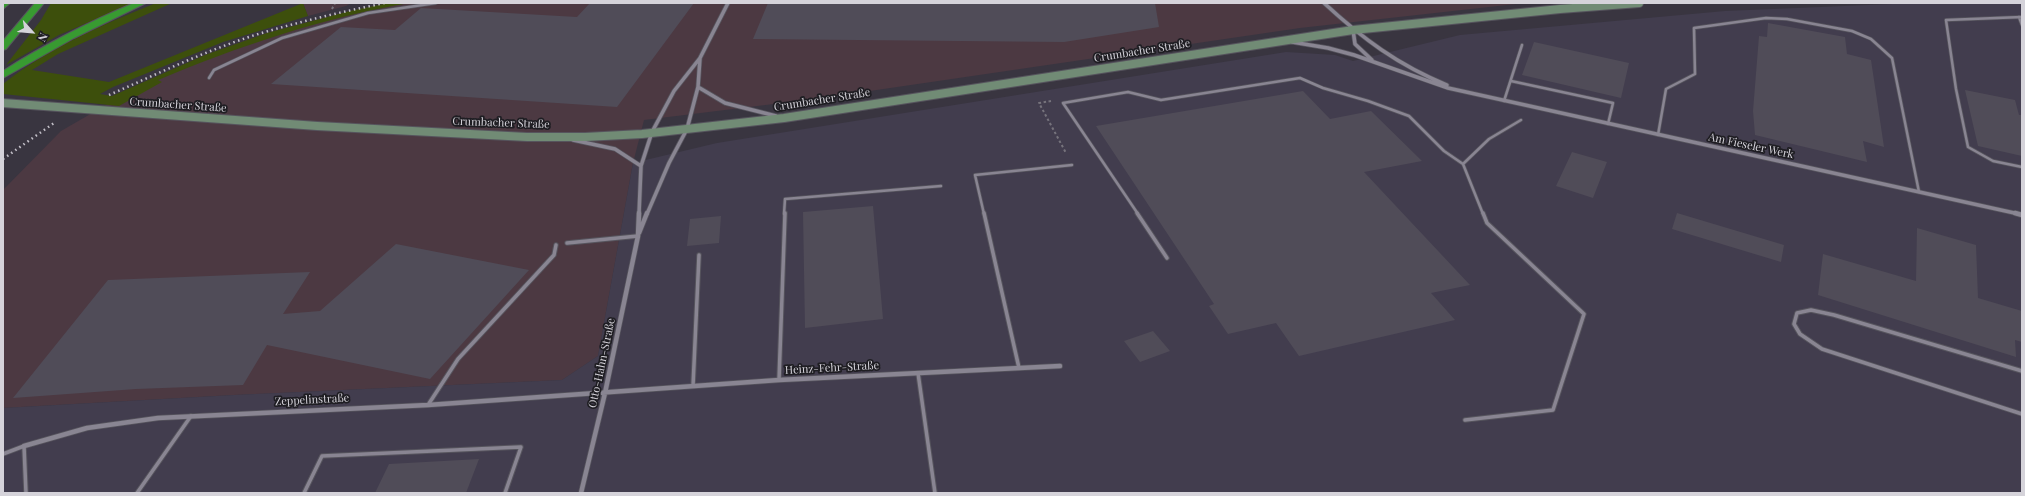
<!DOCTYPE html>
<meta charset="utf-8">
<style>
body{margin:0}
#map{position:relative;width:2025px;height:496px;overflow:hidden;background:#393540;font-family:"Playfair Display",serif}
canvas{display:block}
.frame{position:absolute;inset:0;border:4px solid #d5d3da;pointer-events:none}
.north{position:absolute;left:12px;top:12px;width:40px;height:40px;-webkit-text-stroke:3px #1f1e23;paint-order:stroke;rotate:117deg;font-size:11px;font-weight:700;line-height:16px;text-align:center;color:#d5d3da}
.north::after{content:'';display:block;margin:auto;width:14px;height:18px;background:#d5d3da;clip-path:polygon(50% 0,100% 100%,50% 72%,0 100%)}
</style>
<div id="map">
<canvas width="2025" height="496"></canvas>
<div class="frame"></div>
<div class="north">N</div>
</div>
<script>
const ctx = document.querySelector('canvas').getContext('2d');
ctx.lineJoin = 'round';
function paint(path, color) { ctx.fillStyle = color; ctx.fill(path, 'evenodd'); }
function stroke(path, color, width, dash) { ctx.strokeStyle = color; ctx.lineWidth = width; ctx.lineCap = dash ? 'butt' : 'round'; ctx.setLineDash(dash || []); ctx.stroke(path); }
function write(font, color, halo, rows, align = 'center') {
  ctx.font = font + ' "Playfair Display",serif'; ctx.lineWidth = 3.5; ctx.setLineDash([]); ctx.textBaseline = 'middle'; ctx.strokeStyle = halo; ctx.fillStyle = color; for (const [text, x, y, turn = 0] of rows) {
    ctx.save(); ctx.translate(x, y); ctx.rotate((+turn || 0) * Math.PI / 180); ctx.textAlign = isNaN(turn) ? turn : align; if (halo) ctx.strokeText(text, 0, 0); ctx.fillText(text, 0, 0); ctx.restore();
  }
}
paint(new Path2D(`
 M303,3H351L346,6L308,16Z
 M389,3H1525L1300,28L822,98L644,120L633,163L598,356L562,380L234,395L3,408V190L61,131L151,79L205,55L267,33L350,11Z`), '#4c3942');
paint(new Path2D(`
 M1916,3H2022V493H3V408L234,395L562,380L598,356L633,163L717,143L1286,52L1335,55L1353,61L1460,35L1725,11Z`), '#423d4e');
paint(new Path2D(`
 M51,3H134L59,35L6,65L41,20Z
 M156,3H172L58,54L32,70L109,82L303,3L308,16L223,42L113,87L100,94L112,96L205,55L267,33L350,11L389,3H409C322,18 239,46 158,80L162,82L119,106L3,94V84C51,46 100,26 156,3Z`), '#3d4f0c');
paint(new Path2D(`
 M590,3H694L617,107L271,84L341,27L395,30L421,8L577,17Z
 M768,3H1155L1159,27L1064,42L753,39Z
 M1768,23L1845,37L1847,54L1871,60L1884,147L1863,141L1867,162L1755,135L1753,111L1759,36L1767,37Z
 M1534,42L1629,63L1621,98L1522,75Z
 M1965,90L2015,100L2019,115H2022V156L1978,146Z
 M1303,91L1330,119L1371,111L1422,161L1364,172L1470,285L1431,293L1455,320L1299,356L1276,323L1228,334L1209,306L1214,304L1096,126Z
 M1572,152L1607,162L1593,198L1556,186Z
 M873,206L883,319L805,328L803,212Z
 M1677,213L1784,245L1781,262L1672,229Z
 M721,216L719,243L687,246L690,219Z
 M1917,228L1976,245L1978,298L2022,311V342L2015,340L2016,357L1818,295L1823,254L1916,281Z
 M396,244L529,270L430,379L267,345L243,385L136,389L13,398L108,280L310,272L283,314L320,311Z
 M1153,331L1170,351L1140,362L1124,341Z
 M479,459L466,493H375L389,464Z`), '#504c58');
const laneFar1 = new Path2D(`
 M2019,17L2022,25
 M2022,17L1946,20L1956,89L1968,147L1993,161L2022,167
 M209,78L214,70L282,38L368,13L436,3
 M1511,81L1613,103L1608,124
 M1504,101L1522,45
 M1658,135L1666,89L1695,74L1694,28L1766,18L1787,19L1852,31L1871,39L1892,58L1919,192
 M1463,164L1483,214
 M784,214L785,199L941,186
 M984,214L975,175L1072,165
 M1138,214L1063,103L1128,92L1161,100L1300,78L1323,88L1368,101L1409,116L1444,151L1463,164L1489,139L1521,120`);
const lane = new Path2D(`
 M984,213L1019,368
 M1137,213L1167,258
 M567,243L638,236
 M2022,371L1834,315L1811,310L1797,313L1794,324L1800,334L1822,349L2022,414
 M918,373L935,493
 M779,380L785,213
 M693,386L699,255
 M428,405L458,359L554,255L556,245
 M1465,420L1553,410L1584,314L1487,223L1483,213
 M3,454L24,446L26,493
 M137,493L191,416
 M304,493L322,456L521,447L505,493`);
const streetFar1 = new Path2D(`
 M1324,3C1363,39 1398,65 1447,85
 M1353,30L1355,44L1372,60
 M1292,42L1328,48L1354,55L1448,88L2019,214
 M698,87L725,103L776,116
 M573,140L615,149L641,166
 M639,214L641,166L652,132L674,91L700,58L728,3
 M647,214L669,163L687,129L698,87L700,58`);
const street = new Path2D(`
 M2015,213L2022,215
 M639,233L647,213
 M24,446L87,428L158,418L428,405L779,380L1060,366
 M581,493L605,393L638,236L639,213`);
const secondary = new Path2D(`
 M3,103L317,126L527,137H585L642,134L784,118L1353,30L1560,9L1639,3`);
const highway = new Path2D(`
 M3,3H10L3,9Z
 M35,3H44L6,49L3,50V41Z
 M134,3H146L74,38L3,78V71C45,44 89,22 134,3Z`);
stroke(laneFar1, '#56545d', 4);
stroke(lane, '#56545d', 5.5);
stroke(streetFar1, '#56545d', 5);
stroke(street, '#56545d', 6);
stroke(secondary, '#56545d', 10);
stroke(highway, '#56545d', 2);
stroke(new Path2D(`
 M332,9L335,3
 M1051,101L1039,103L1066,153`), '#76737c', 2, [2.5, 2.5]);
stroke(laneFar1, '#898592', 2.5);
stroke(lane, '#898592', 3.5);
stroke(streetFar1, '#898592', 3.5);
stroke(street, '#898592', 4.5);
stroke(secondary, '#718b75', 8);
paint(highway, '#389a31');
stroke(new Path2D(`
 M109,95C157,74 205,51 255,35C298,22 341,12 385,3
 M3,159L54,123`), '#c4c1c9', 2.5, [1.5, 3.5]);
write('11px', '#d5d3da', '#1f1e23', [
 ["Crumbacher Straße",1142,51,-9],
 ["Crumbacher Straße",822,100,-9],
 ["Crumbacher Straße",178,105,4],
 ["Crumbacher Straße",501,123,2],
 ["Am Fieseler Werk",1751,146,12],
 ["Otto-Hahn-Straße",602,363,-78],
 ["Heinz-Fehr-Straße",832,368,-3],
 ["Zeppelinstraße",312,400,-3]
]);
</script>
